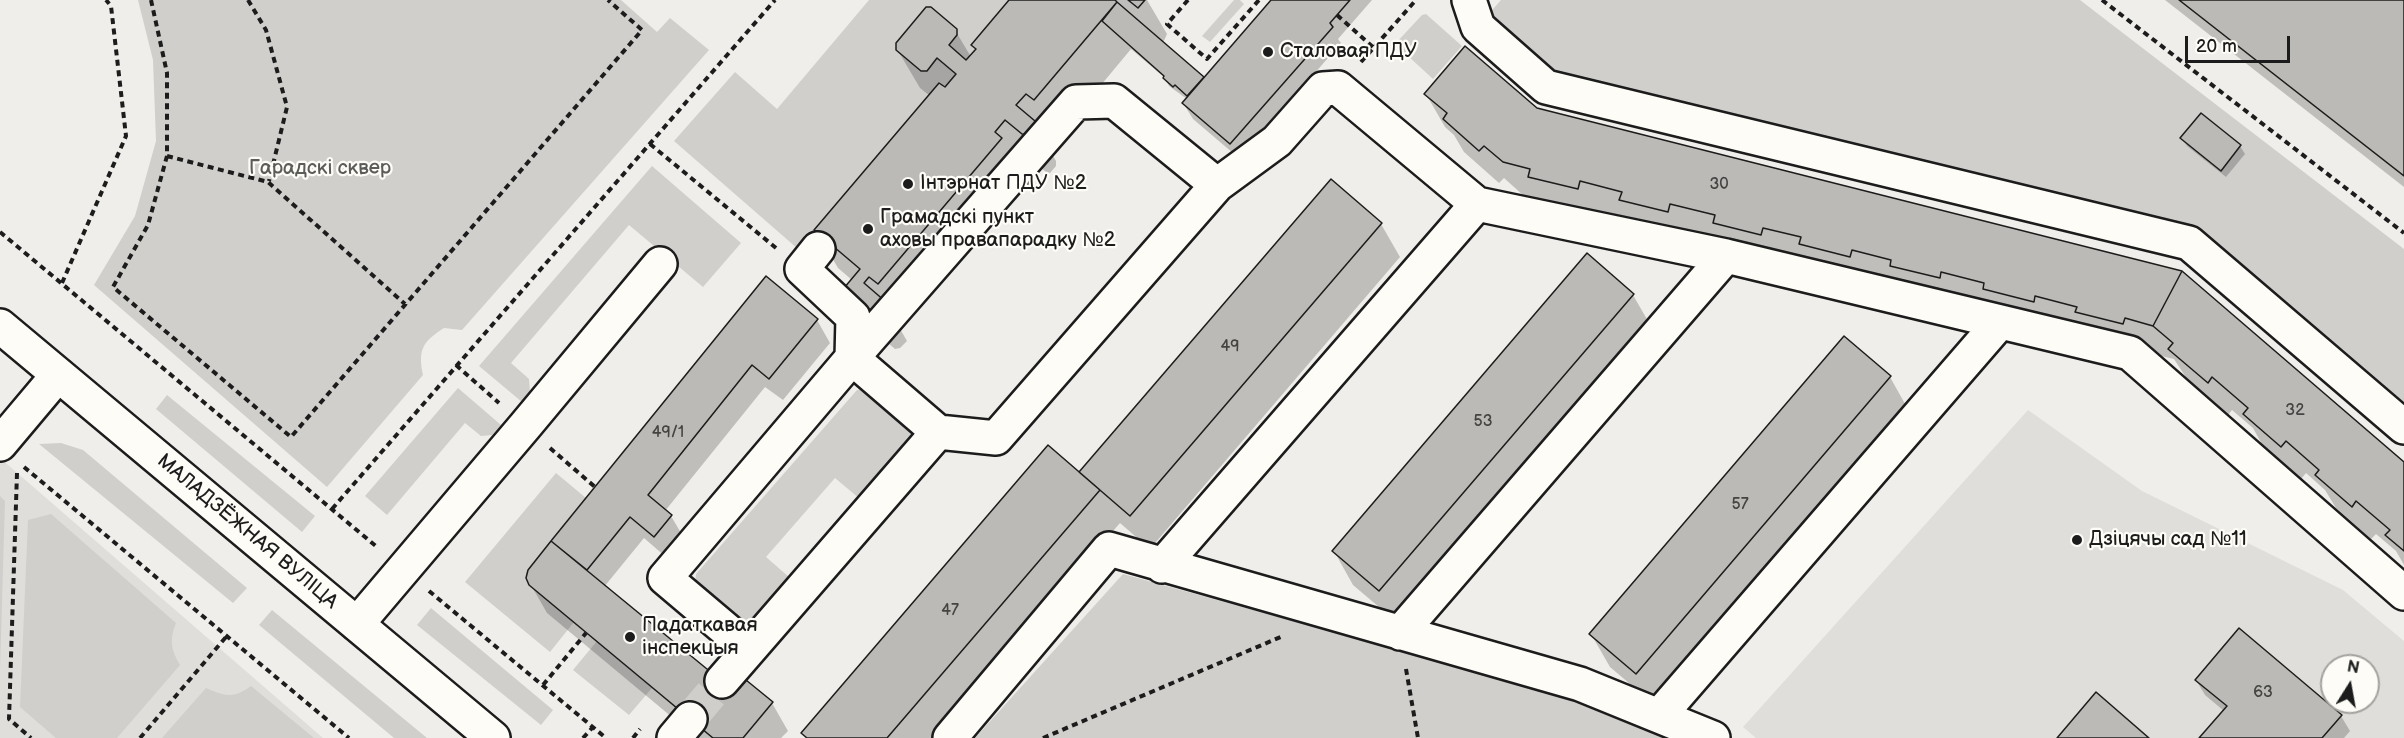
<!DOCTYPE html>
<meta charset="utf-8">
<style>
body{margin:0}
#map{position:relative;width:2404px;height:738px;overflow:hidden;background:#f0eeea;font-family:"Balsamiq Sans",sans-serif}
canvas{display:block}
.north{position:absolute;left:2320px;top:654px;width:60px;height:60px;box-sizing:border-box;background:#fdfcf7;border:2px solid #a3a29f;border-radius:50%;rotate:11deg;font-size:16px;font-weight:700;line-height:24px;text-align:center;color:#1c1c1c}
.north::after{content:'';display:block;margin:auto;width:21px;height:27px;background:#1c1c1c;clip-path:polygon(50% 0,100% 100%,50% 72%,0 100%)}
.scale{position:absolute;left:2185px;top:36px;width:105px;height:27px;box-sizing:border-box;border:3px solid #1c1c1c;border-top:0;padding-left:8px;font-size:18px;line-height:21px;white-space:nowrap;color:#1c1c1c;-webkit-text-stroke:4px #fdfcf7;paint-order:stroke}
</style>
<div id="map">
<canvas width="2404" height="738"></canvas>
<div class="north">N</div>
<div class="scale">20 m</div>
</div>
<script>
const ctx = document.querySelector('canvas').getContext('2d');
ctx.lineJoin = 'round';
function paint(path, color) { ctx.fillStyle = color; ctx.fill(path, 'evenodd'); }
function stroke(path, color, width, dash) { ctx.strokeStyle = color; ctx.lineWidth = width; ctx.lineCap = dash ? 'butt' : 'round'; ctx.setLineDash(dash || []); ctx.stroke(path); }
function write(font, color, halo, rows, align = 'center') {
  ctx.font = font + ' "Balsamiq Sans",sans-serif'; ctx.lineWidth = 4.5; ctx.setLineDash([]); ctx.textBaseline = 'middle'; ctx.strokeStyle = halo; ctx.fillStyle = color; for (const [text, x, y, turn = 0] of rows) {
    ctx.save(); ctx.translate(x, y); ctx.rotate((+turn || 0) * Math.PI / 180); ctx.textAlign = isNaN(turn) ? turn : align; if (halo) ctx.strokeText(text, 0, 0); ctx.fillText(text, 0, 0); ctx.restore();
  }
}
paint(new Path2D(`
 M2028,410L2142,491L2343,590L2404,641V738H1756L1743,727ZM2332,666H2368V702H2332Z
 M0,458L323,738H0Z`), '#e0deda');
paint(new Path2D(`
 M138,0H621L657,32L670,18L709,50L462,330L444,328C422,342 418,350 423,375L327,487L94,285L135,216L156,141L153,60Z
 M869,0H1009L971,44L976,49L966,60L949,45L957,35V29L931,7H925L896,43V50L921,71H927L937,58L956,74L945,87L939,83L798,249L674,141L735,72L777,109Z
 M1234,0H1240L1244,4L1210,42L1202,36Z
 M1501,0H2080L2404,249V407L2196,229L1553,73L1487,16Z
 M1426,14L1462,46L1433,79L1395,44L1422,15Z
 M652,166L741,243L703,287L629,225L511,363L529,379L530,392L522,402L479,366Z
 M458,388L501,425L492,435L481,436L465,423L387,515L365,496Z
 M874,388L924,430L860,499L835,478L766,557L789,577L790,589L755,627H744L695,587L696,574L857,390Z
 M167,395L315,516L302,532L156,409Z
 M61,443L83,450L247,588L233,603L39,444Z
 M556,473L586,498L528,570L529,585L574,622L550,652L465,582Z
 M0,496L5,501L0,670Z
 M51,514L176,623C169,640 171,650 180,665L117,738H56L20,707L28,520Z
 M1123,574L1580,700L1669,738H975Z
 M431,608L553,710L541,725L417,625Z
 M272,610L427,738H394L259,625Z
 M597,641L652,688L629,715L573,670Z
 M251,686L314,738H162L206,688C224,696 234,699 251,686Z`), '#d0cfcc');
paint(new Path2D(`
 M1011,0H1147L1167,34L1163,43L1204,80L1273,0H1372L1338,39L1341,43L1240,159L1193,119L1183,103L1187,99L1169,86L1165,78L1131,49L1057,138H1043L1056,161V166L1050,173L1046,172L1028,157L892,315L907,341L900,348L895,349L868,326L852,280L838,268L816,230L930,96L920,88L897,49L955,30L971,57L976,51L973,45Z
 M2165,0H2404V187Z
 M1426,94L1536,110L2182,272L2404,464V565L2396,551L2376,534L2371,539L2336,508L2325,490L2306,473L2301,479L2264,448L2253,428L2232,410L2228,415L2189,382L2174,359L1549,210L1543,200L1524,196L1504,178L1499,183L1464,152L1454,135L1445,127Z
 M2201,115L2240,146L2245,154L2226,177L2187,146L2182,138Z
 M1381,224L1400,257L1150,549L1120,523L935,738H806L803,733L1079,474Z
 M766,279L817,320L830,343L783,400L765,387L665,511L671,516L684,538L667,558L644,538L604,587L735,694L772,703L788,731L781,738H697L547,613L531,585L530,571Z
 M1633,295L1652,328L1399,624L1353,585L1334,551Z
 M1890,377L1909,411L1656,706L1610,667L1591,634Z
 M2196,680L2341,716L2350,731L2344,738H2201L2224,711L2205,695Z`), '#0003');
const building = new Path2D(`
 M1009,0H1115L1117,2L1034,100L1026,94L1016,105L1035,121V127L1028,135L1022,134L1005,120L995,132L1002,138L878,284L869,277L864,283L886,302L872,311L844,288L860,269L814,230L939,83L945,87L956,74L937,58L927,71H921L896,50V43L926,7H931L957,29V35L949,45L966,60L976,49L971,45Z
 M1128,0H1145L1138,8Z
 M1271,0H1350L1330,23L1333,27L1230,144L1182,103Z
 M2179,0H2404V176Z
 M1117,2L1204,77L1187,96L1175,85L1173,87L1163,78L1164,76L1102,21Z
 M1465,46L1537,108L2182,271L2153,326L2125,318L2123,324L2075,312L2077,307L2035,296L2034,302L1983,289L1984,283L1941,272L1940,278L1890,266L1891,260L1852,250L1850,257L1799,244L1801,237L1763,228L1761,235L1713,223L1715,215L1670,204L1668,212L1619,200L1622,192L1580,181L1578,189L1528,177L1530,169L1503,162L1484,146L1479,151L1443,119L1447,113L1424,94Z
 M2201,113L2241,145L2221,171L2180,138Z
 M1331,179L1382,223L1130,516L1079,472Z
 M1587,253L1634,294L1379,591L1332,551Z
 M2182,271L2404,462V551L2385,535L2390,530L2356,501L2352,507L2315,475L2319,470L2286,441L2281,447L2243,414L2248,408L2212,377L2208,383L2168,349L2173,343L2153,326Z
 M766,276L818,319L769,379L752,365L648,495L672,515L654,537L630,517L587,570L551,541Z
 M1844,336L1891,376L1636,674L1589,634Z
 M1048,445L1100,490L887,738H807L801,733Z
 M551,541L735,692L746,680L773,702L743,738H713L529,585L526,578L528,570Z
 M2239,628L2342,715L2322,738H2199L2227,706L2195,680Z
 M2096,692L2149,738H2057Z`);
paint(building, '#bbbab6');
stroke(building, '#1c1c1c', 1.5);
stroke(new Path2D(`
 M690,719L722,681`), '#d0cecb', 33, [33, 16]);
const minor = new Path2D(`
 M1469,0L1478,27L1546,87L2189,243L2404,427
 M818,249L802,269L853,317L852,358L938,432
 M0,444L58,375
 M1162,566L1477,204
 M357,624L525,426L660,264
 M1400,633L1726,256
 M749,649L665,578L852,358L1076,102L1114,101L1217,185
 M722,681L938,432L996,438L1217,185L1277,141L1323,89L1338,88L1477,204L1726,256L2130,353L2404,593
 M1659,716L2000,322
 M674,738L690,719
 M950,738L1109,549L1580,684L1713,738`);
const major = new Path2D(`
 M0,326L493,738`);
stroke(minor, '#1c1c1c', 38);
stroke(major, '#1c1c1c', 38);
stroke(new Path2D(`
 M151,0L167,73V156L148,225L113,287L291,437L642,30L608,0
 M248,0L266,30L287,107L269,181
 M1188,0L1167,24L1207,59L1259,0
 M2102,0L2404,233
 M1337,15L1374,48
 M1361,62L1416,0
 M650,144L776,248
 M167,156L268,182L405,304
 M0,232L377,547
 M62,283L126,136L111,6L106,0
 M456,365L499,403
 M550,448L595,487
 M24,467L349,738
 M17,473L9,719L31,738
 M332,509L775,0
 M429,591L606,738
 M1406,669L1418,738
 M543,685L586,633
 M140,738L226,637
 M583,738L593,727
 M633,738L640,729
 M1043,738L1283,636`), '#1c1c1c', 4, [6, 4.5]);
stroke(minor, '#fdfcf7', 33);
stroke(major, '#fdfcf7', 33);
for (const [x, y, r, color] of [
 [1268,52,6,"#1c1c1c"],
 [908,184,6,"#1c1c1c"],
 [868,229,6,"#1c1c1c"],
 [2077,540,6,"#1c1c1c"],
 [630,637,6,"#1c1c1c"]
]) { const dot = new Path2D(); dot.arc(x, y, r, 0, 2 * Math.PI); ctx.fillStyle = color; ctx.fill(dot); stroke(dot, '#fdfcf7', 2); }
write('16px', '#444442', null, [
 ["30",1719,185],
 ["49",1230,347],
 ["32",2295,411],
 ["53",1483,422],
 ["49/1",668,433],
 ["57",1740,505],
 ["47",950,611],
 ["63",2263,693]
]);
write('20px', '#1c1c1c', '#fdfcf7', [
 ["Сталовая ПДУ",1280,52],
 ["Інтэрнат ПДУ №2",920,184],
 ["Грамадскі пункт",880,218],
 ["аховы правапарадку №2",880,241],
 ["Дзіцячы сад №11",2089,540],
 ["Падаткавая",642,626],
 ["інспекцыя",642,649]
], 'left');
write('20px', '#5b5b5a', '#fdfcf7', [
 ["Гарадскі сквер",320,169]
]);
write('20px', '#1c1c1c', '#fdfcf7', [
 ["МАЛАДЗЁЖНАЯ ВУЛІЦА",247,532,40]
]);
</script>
